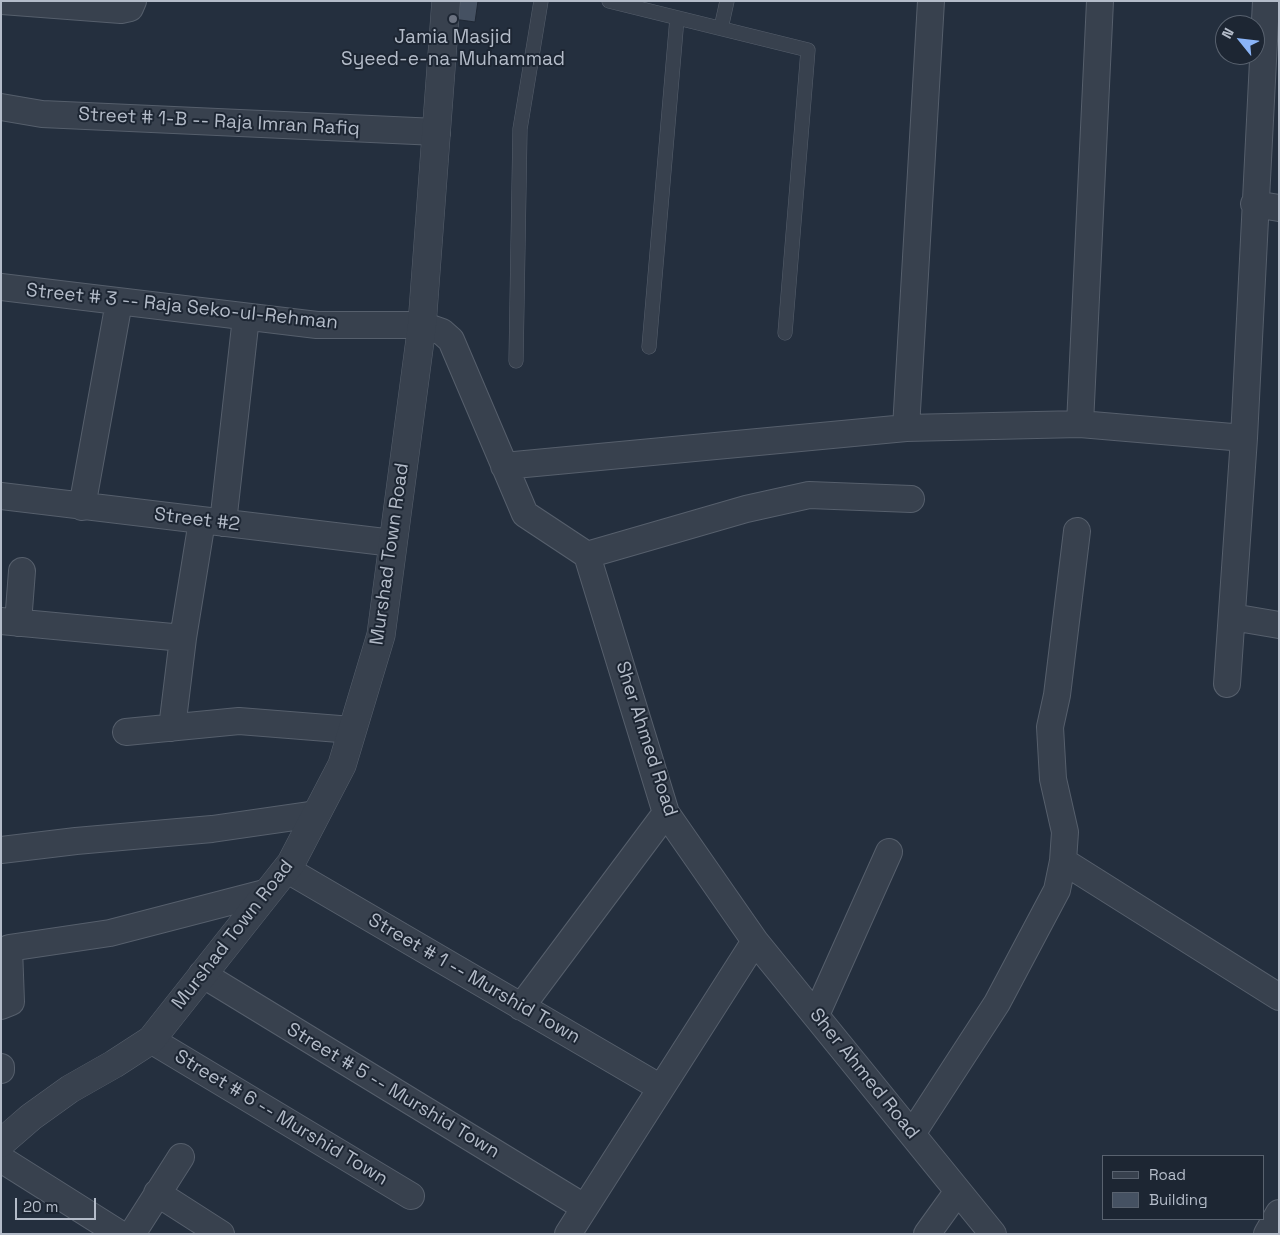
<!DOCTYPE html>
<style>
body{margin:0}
#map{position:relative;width:1280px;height:1235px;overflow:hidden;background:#242f3e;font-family:"Space Grotesk",sans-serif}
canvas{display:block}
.frame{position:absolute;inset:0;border:2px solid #b4bcc9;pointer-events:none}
.legend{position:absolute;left:1102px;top:1155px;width:162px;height:65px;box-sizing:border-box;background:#1d2633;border:1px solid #59626f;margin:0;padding:6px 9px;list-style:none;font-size:15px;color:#b4bcc9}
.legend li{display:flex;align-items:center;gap:10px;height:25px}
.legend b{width:25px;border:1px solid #59626f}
.north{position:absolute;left:1215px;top:15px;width:50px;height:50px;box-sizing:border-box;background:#1d2633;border:1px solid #59626f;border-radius:50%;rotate:299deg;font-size:14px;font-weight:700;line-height:20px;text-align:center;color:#b4bcc9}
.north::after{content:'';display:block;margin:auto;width:18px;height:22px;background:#8ab4f8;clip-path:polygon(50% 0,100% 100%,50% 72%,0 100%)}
.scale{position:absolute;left:15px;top:1198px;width:81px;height:22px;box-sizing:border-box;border:2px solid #b4bcc9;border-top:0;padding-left:6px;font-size:15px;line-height:18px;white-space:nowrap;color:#b4bcc9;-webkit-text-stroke:4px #1d2633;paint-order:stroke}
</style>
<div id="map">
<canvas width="1280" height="1235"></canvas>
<div class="frame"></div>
<ul class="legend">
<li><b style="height:6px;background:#38414e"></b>Road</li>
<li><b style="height:14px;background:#455162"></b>Building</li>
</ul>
<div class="north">N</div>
<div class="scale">20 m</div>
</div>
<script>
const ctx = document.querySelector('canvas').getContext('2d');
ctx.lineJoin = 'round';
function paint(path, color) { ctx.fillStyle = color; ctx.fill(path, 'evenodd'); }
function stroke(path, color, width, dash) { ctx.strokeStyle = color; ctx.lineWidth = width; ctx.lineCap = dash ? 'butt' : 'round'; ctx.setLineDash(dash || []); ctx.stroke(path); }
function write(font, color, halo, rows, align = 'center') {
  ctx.font = font + ' "Space Grotesk",sans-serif'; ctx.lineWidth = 4; ctx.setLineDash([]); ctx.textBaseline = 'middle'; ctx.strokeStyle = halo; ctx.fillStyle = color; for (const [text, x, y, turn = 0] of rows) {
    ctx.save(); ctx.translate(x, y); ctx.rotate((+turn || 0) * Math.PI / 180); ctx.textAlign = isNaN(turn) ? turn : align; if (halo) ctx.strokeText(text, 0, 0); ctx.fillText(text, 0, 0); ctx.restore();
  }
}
const building = new Path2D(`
 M453,1H478L475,22L453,19Z`);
paint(building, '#455162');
stroke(building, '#1f2835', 1);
const service = new Path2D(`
 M609,1L808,50L785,333
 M721,28L727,1
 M649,347L677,18
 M516,361L520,129L541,1`);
const minor = new Path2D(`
 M2,1L121,10L130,8L133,1
 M1,107L42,114L437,132
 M1254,204L1279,208
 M1,287L317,325H422L442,332L451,340L525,514L587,555L666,813L755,941L993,1234
 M1080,424L1100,1
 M906,428L931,1
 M504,466L906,428L1080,424L1244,438
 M1,496L393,543
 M82,507L119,302
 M223,523L246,317
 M587,555L746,509L809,495L911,499
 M1232,617L1279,625
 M1,621L183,638L202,521
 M18,623L22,571
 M1227,684L1244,438L1266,1
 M172,728L183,638
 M126,732L239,721L352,730
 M1,850L76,841L212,829L316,814
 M1063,861L1279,997
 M286,869L661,1088
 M202,974L584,1207
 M1,1006L11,1002L9,948L110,933L268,892
 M521,1007L666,813
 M816,1015L889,852
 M151,1040L411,1196
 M1,1067V1070
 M912,1134L997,1003L1057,890L1063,861L1065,832L1053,779L1050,727L1057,695L1077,531
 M1,1159L120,1234
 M157,1193L221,1234
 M132,1234L181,1157
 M568,1234L755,941
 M927,1234L958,1191
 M1267,1234L1279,1213`);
const tertiary = new Path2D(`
 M1,1143L31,1117L70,1089L114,1064L151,1040L291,863L342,765L381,635L422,325L446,1`);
stroke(service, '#565f6c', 15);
stroke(minor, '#565f6c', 28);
stroke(tertiary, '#565f6c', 29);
stroke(service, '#38414e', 14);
stroke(minor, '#38414e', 26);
stroke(tertiary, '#38414e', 28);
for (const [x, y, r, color] of [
 [453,19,5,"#6b7280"]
]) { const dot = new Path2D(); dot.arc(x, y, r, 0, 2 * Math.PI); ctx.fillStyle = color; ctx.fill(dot); stroke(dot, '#1d2633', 2); }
write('19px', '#b4bcc9', '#1d2633', [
 ["Jamia Masjid",453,38],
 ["Syeed-e-na-Muhammad",453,60]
]);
write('19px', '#b4bcc9', '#1d2633', [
 ["Street # 1-B -- Raja Imran Rafiq",219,122,3],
 ["Street # 3 -- Raja Seko-ul-Rehman",182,307,6],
 ["Street #2",197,520,7],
 ["Murshad Town Road",390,554,-82],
 ["Sher Ahmed Road",646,739,72],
 ["Murshad Town Road",233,935,-52],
 ["Street # 1 -- Murshid Town",474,979,30],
 ["Sher Ahmed Road",864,1074,51],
 ["Street # 5 -- Murshid Town",393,1091,31],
 ["Street # 6 -- Murshid Town",281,1118,31]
]);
</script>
